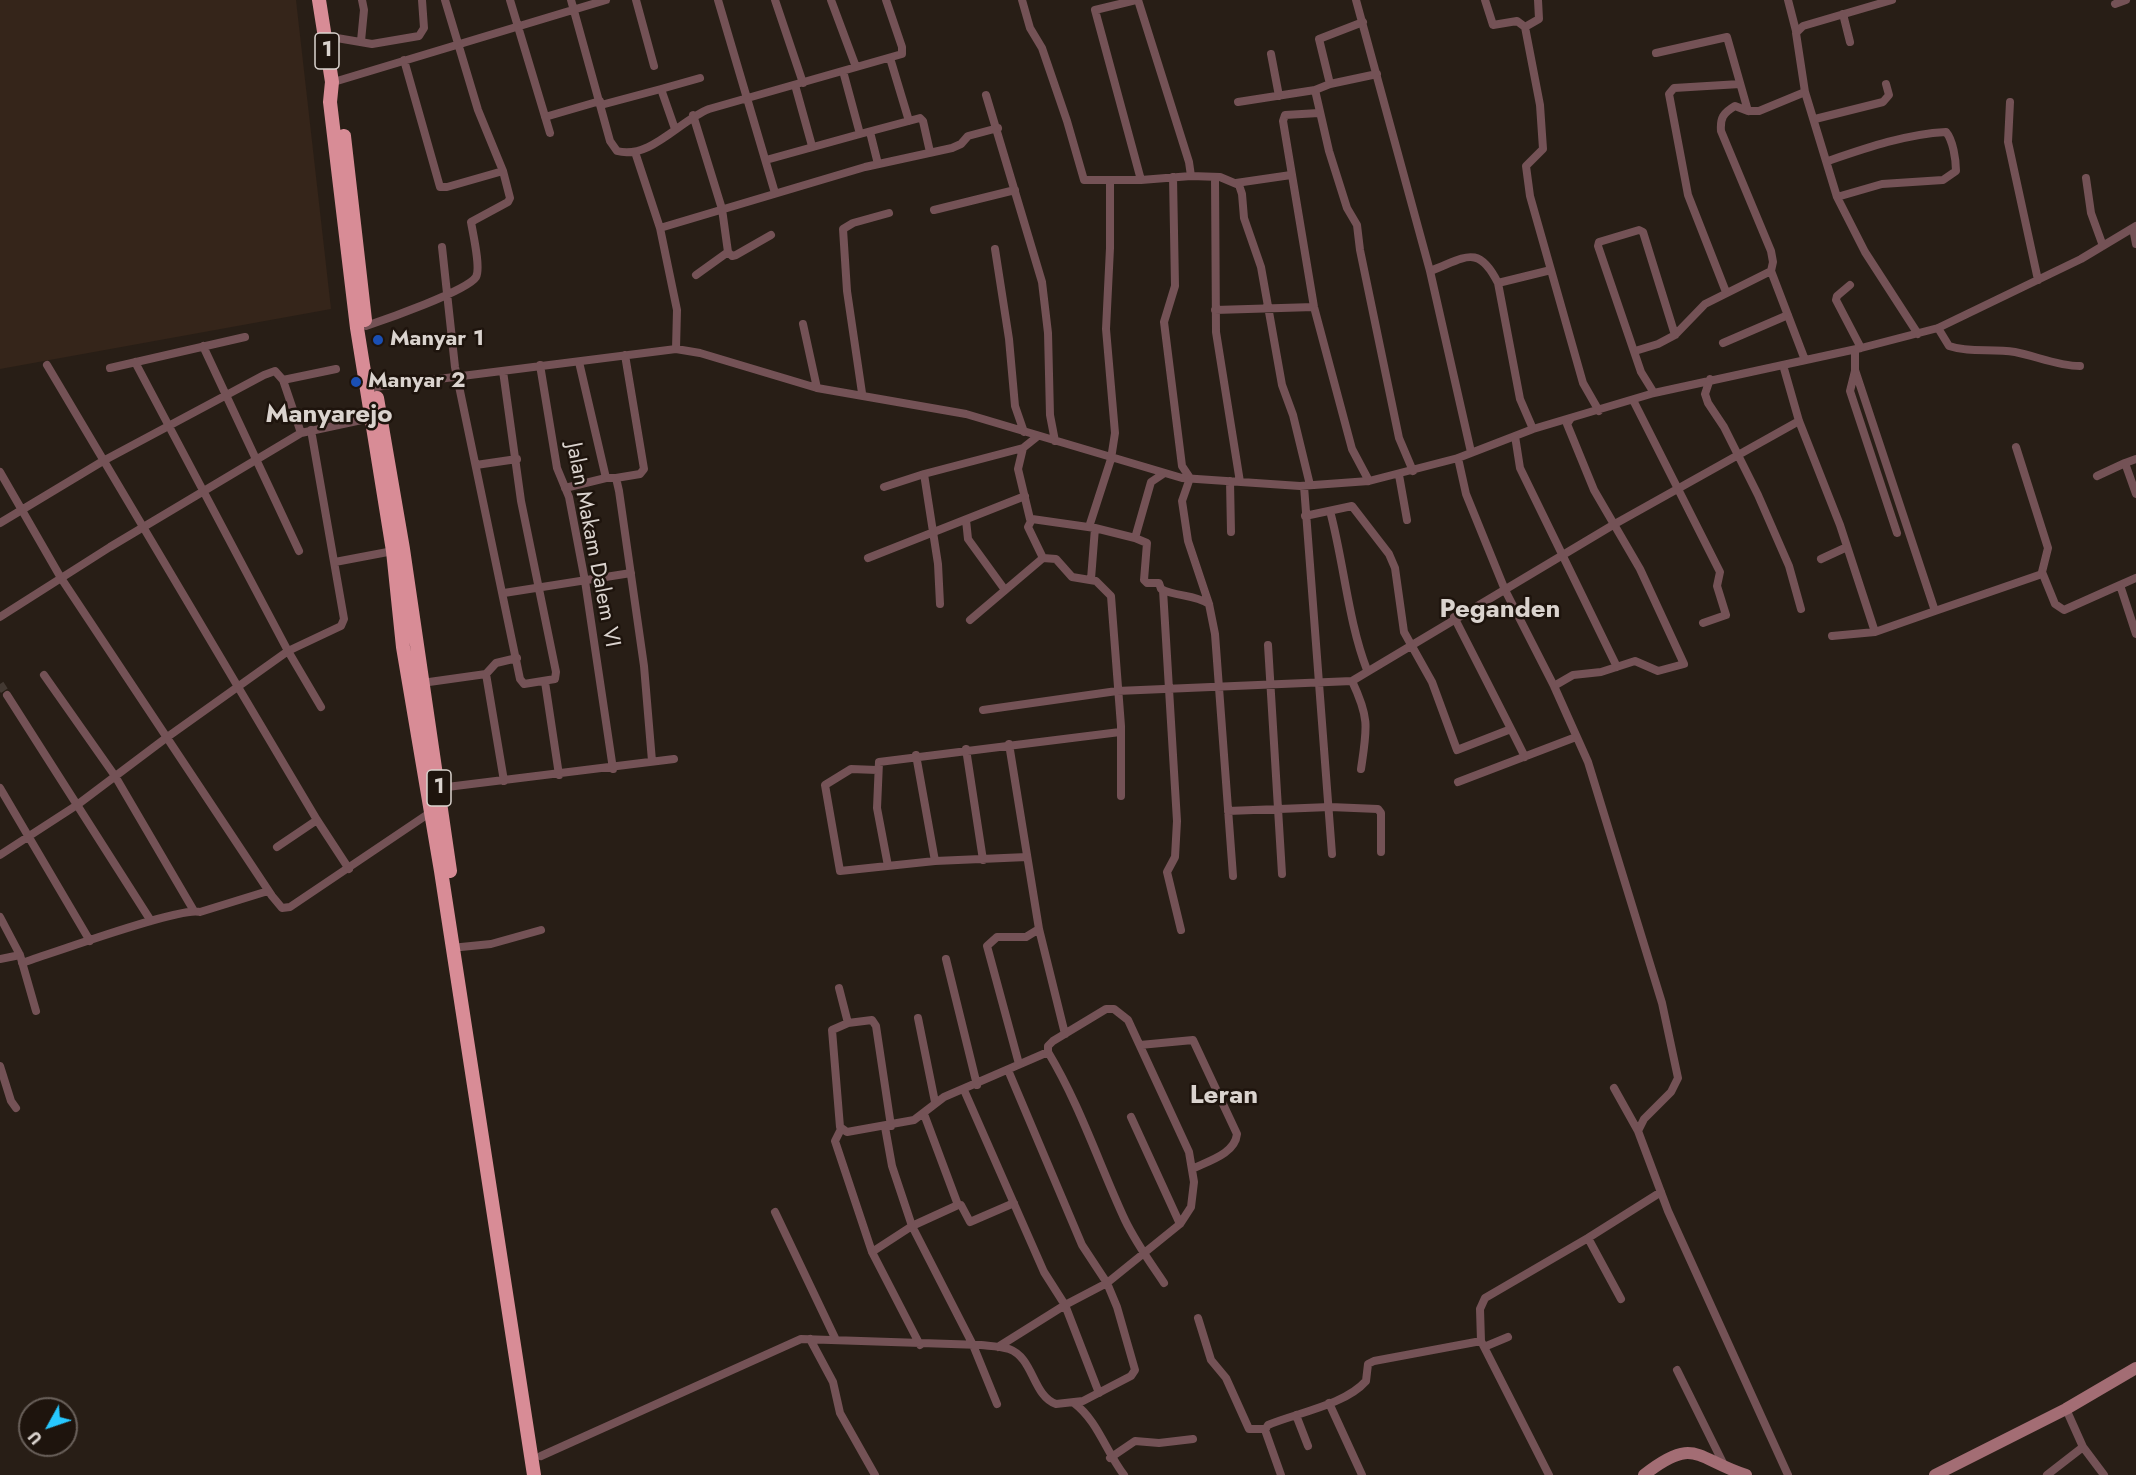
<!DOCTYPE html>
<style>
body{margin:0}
#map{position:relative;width:2136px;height:1475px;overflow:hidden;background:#281e16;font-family:Jost,sans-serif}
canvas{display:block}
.north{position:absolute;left:18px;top:1397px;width:60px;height:60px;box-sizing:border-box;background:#1e140d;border:2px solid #69605a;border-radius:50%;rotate:230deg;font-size:16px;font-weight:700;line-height:24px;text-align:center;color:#dad3ce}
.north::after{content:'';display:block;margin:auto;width:21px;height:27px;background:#27c8ff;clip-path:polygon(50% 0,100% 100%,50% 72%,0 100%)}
</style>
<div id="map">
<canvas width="2136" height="1475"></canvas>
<div class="north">U</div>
</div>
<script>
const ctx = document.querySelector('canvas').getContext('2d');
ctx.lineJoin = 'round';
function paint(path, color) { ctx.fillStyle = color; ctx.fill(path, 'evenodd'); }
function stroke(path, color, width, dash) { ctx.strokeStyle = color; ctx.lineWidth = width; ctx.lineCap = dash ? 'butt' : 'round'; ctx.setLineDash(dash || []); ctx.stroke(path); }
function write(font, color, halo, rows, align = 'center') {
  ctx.font = font + ' Jost,sans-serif'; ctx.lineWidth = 5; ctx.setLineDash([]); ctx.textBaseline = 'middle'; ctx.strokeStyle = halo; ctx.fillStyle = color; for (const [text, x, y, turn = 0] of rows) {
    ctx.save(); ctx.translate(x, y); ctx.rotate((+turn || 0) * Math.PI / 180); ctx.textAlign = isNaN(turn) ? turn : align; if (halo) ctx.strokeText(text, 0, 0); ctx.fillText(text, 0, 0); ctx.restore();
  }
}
paint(new Path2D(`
 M0,0H296L331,309L0,369Z`), '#35251a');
stroke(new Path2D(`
 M0,684L7,695`), '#433932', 8, [8, 4]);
stroke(new Path2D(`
 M510,0L550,133
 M571,0L610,141L617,151C650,160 680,120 709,109L902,54V47L886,0
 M636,0L654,66
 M718,0L775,193
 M775,0L803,83
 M831,0L856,67
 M1022,0L1030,28L1042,48L1067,121L1084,180H1141L1191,176L1220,177L1239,185L1242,194L1244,218L1261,267L1282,385L1293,415L1310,485
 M1136,0L1095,10L1141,180
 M1138,0L1189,162L1191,176
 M1356,0L1430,271L1471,452
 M1485,0L1493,25L1517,21L1525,27L1540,105L1543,149L1526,166L1530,196L1583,383L1599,411
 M1788,0L1796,31
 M1892,0L1803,26L1796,33L1805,92L1837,197L1865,252L1918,334
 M2115,4L2126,0
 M1843,14L1850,42
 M1525,27L1539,19L1538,0
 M331,37L372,44L419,36L424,28L422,0
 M361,41L364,10L362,0
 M1656,53L1727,37L1748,111H1759L1805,92
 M1271,54L1279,96
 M890,58L909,121
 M404,60L440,187H447L503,171
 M843,71L860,134L920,118L923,121L930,152
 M337,81L606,0
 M1330,84L1319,39L1363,22
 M795,85L812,146
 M661,89L700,78
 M1315,90L1329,151L1347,208L1357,225L1360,250L1399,438L1413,471
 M986,95L1042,282L1048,333L1050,415L1055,441
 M1238,102L1315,90L1330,84L1377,74
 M2010,102L2008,142L2038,280
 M601,105L661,89L675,129
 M1319,113L1285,115L1283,121L1314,307L1352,449L1369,481
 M693,115L722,209L728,252
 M545,117L600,101
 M1815,119L1883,102L1889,95L1886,84
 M870,132L878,164
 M635,152L660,228
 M766,160L860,134
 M1828,161C1866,148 1906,134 1946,132C1953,140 1956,160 1956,171L1943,180L1882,184L1837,197
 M1173,177L1175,286L1164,322L1182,466L1190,478L1182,501L1188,541L1209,604L1215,634L1233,876
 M1215,177L1216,332L1240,482
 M2086,178L2091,213L2103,246
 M1236,183L1291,175
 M934,210L1015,190
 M2133,228L2136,244
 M442,247L455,367L520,679L524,684L555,679L556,672L521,501L503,371
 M995,249L1009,339L1015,406L1024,432
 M1430,271C1465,258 1478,243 1498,283L1520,399L1533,429
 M1771,271L1805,360
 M696,275L728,252L732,256L736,255L771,235
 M1498,283L1551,270
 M1850,285L1837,296L1836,300L1861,348
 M1726,292L1688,195L1669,94L1674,88L1740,84
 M1215,310L1314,307
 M803,324L817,388
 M366,326C384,320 467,291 476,277C481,268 473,234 471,222L508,202L510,198L503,171L478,110L445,0
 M1938,328L1949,346C1970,353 1992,348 2015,352C2036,356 2058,366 2080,366
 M1723,343L1788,315
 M203,346L299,551
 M676,349L677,310L660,228L865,167L952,148L961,144L968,136L998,128
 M1635,351L1658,344L1675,335L1705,304L1771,271L1773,262L1771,251L1721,131C1720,118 1723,113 1735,106L1748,111
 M135,362L288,651L321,707
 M579,362L606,478H616L619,491L644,666L652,761
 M47,365L317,820L349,869
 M540,365L557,468L569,497L585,581L613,769
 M1783,365L1799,421L1840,525L1875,632
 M110,368L245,337
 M1855,371L1850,391L1897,533
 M1710,379L1705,394L1708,403L1724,427L1758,495L1789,566L1801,609
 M283,380L336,369
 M375,387L676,349L700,353L817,388L966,414L1182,478L1300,486L1369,481L1458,458L1533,429L1654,393L1861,348L1938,328L2081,259L2136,226
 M862,393L847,291L843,229L853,223L889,213
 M1654,393L1641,372L1598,246L1599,242L1639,230L1643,232L1675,335
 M1633,400L1720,572L1717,586L1726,615L1703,623
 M1515,436L1520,468L1617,667
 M2016,447L2048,548L2042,572L2055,604L2064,610L2120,585L2136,634
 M1458,458L1466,494L1505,590L1554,686L1588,762L1662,1003L1678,1078L1671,1092L1644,1119L1638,1131L1668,1211L1788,1475
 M2125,463L2136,459
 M476,465L517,459
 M0,472L61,578L272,896L282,908L290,907L431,812
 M924,474L1023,448
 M1163,474L1151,482L1135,538L1147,543L1144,580L1147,583H1159L1161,589C1177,597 1194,594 1209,604
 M1399,475L1407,520
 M2097,476L2125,463L2136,494
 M616,478L640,474L644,469L625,355
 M1230,481L1231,532
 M1304,486L1332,854
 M884,487L924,474L938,564L940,604
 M565,488L606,478
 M1330,511C1344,563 1348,621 1367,670
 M1305,516L1352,506L1389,554L1395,568L1404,632L1432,682L1457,750L1511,729L1454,617
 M1030,519L1018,469L1023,448L1038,436
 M966,520L968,539L1005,590
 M0,523L103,461L264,375L275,371L283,380L301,433
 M1089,527L1111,459L1115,433L1106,329L1110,248V181
 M868,558L1025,496
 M1043,558L1028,527L1032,519L1095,528L1135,538
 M1821,559L1847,547
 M335,562L393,551
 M1091,579L1095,528
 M2120,585L2136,578
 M1163,590L1177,821L1175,857L1167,872L1181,930
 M504,593L631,573
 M1935,611L2042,574
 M0,617L110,547L301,433L371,418
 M970,620L1043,558L1056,559L1072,577L1096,581L1111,596L1121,726V796
 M1832,636L1875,632L1935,611L1855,370V350
 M1268,645L1282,874
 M44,675L115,776L194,911
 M1352,681C1370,719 1367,728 1361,769
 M545,682L559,775
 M422,683L486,674
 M1554,686L1573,675L1601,672L1635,661L1658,671L1684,664L1640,569L1594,490L1567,424L1571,418
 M7,695L151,921
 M983,710L1117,691L1352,681L1613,525L1799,421
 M1511,729L1525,757
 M1009,744L1039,929L1065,1034
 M966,749L983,860
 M916,755L935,861
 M877,770L851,769L825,785L840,871L935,861L1027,857
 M504,781L486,674L496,663L517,658
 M1458,782L1576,737
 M0,788L90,941
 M439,788L674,759
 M1228,811L1330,807L1378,809L1381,813V852
 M277,847L317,820
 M0,855L77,805L166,738L288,651L341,626L344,619L311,430
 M888,866L877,808L879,762L1120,732
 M0,917L20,955L36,1011
 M461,947L491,944L541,930
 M0,959L20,955
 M946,959L977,1085
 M22,963C50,954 181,906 200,912L268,891
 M839,988L848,1023L872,1020L876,1026L891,1126
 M918,1018L935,1102
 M848,1023L832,1030L840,1127L847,1132L914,1120L944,1097L1048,1052
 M1140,1045L1193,1040L1237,1134C1235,1154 1208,1161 1192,1169
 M1019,1064L987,946L997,937H1026L1039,929
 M0,1066L11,1101L16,1108
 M1614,1088L1638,1131
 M964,1090L1044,1272L1065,1305L998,1347
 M924,1114L958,1205
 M1131,1117L1180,1224
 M885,1127L892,1166L912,1226L973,1345L997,1404
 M841,1129L835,1141L872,1252L920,1345
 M775,1212L836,1340
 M1588,1238L1621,1299
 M872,1252L912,1226L958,1205H961L970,1222L1014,1203
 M1198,1318L1211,1360L1226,1378L1249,1429H1265
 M810,1339L833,1382L840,1413L875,1475
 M1481,1341L1549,1475
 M1484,1347L1508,1337
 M1677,1370L1724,1465
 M1099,1393L1065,1305L1107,1283L1180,1224L1191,1207L1194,1182L1189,1152L1128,1020L1114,1009H1106L1053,1041L1048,1046V1052C1080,1105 1099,1164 1125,1220C1136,1243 1150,1262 1164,1283
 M1074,1403C1098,1421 1106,1452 1124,1475
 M1329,1403L1362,1475
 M2066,1409L2083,1447L2104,1475
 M1296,1415L1308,1446
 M541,1456L801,1339L981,1345C990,1346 1000,1346 1009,1349C1034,1358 1032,1395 1056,1404L1083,1401L1131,1376L1135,1370L1117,1307L1107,1283L1082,1245L1008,1070
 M1110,1458L1135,1441L1159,1443L1193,1439
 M1281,1475L1265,1430L1268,1425C1296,1413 1345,1405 1366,1381L1368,1364L1374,1361L1481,1341L1480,1309L1485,1298L1588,1238L1661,1192
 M2047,1475L2083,1447`), '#745256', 8);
stroke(new Path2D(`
 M1644,1475C1695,1435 1696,1459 1746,1475
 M1935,1475L2066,1409L2136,1368`), '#a36d74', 12);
stroke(new Path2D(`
 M319,0L332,82L330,102L357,328L393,551L403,647L441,871L534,1475
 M344,136L365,320
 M377,398L403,549L450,871`), '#d88c96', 14);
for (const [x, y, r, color] of [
 [378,340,6,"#1a4fb4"],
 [356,382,6,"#1a4fb4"]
]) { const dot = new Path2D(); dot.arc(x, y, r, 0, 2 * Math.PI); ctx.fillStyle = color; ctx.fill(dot); stroke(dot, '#1e140d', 2); }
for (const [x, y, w] of [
 [327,51,24],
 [439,788,24]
]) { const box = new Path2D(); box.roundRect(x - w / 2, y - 18, w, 36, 4.5); ctx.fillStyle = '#1e140d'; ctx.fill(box); stroke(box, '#dad3ce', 1.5); }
write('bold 21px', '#dad3ce', null, [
 ["1",327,51],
 ["1",439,788]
]);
write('bold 22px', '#dad3ce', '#1e140d', [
 ["Manyar 1",390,340],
 ["Manyar 2",368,382]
], 'left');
write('22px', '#dad3ce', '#1e140d', [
 ["Jalan Makam Dalem VI",592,545,79]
]);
write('bold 26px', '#dad3ce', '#1e140d', [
 ["Manyarejo",329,416],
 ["Peganden",1500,611],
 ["Leran",1224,1097]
]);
</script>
